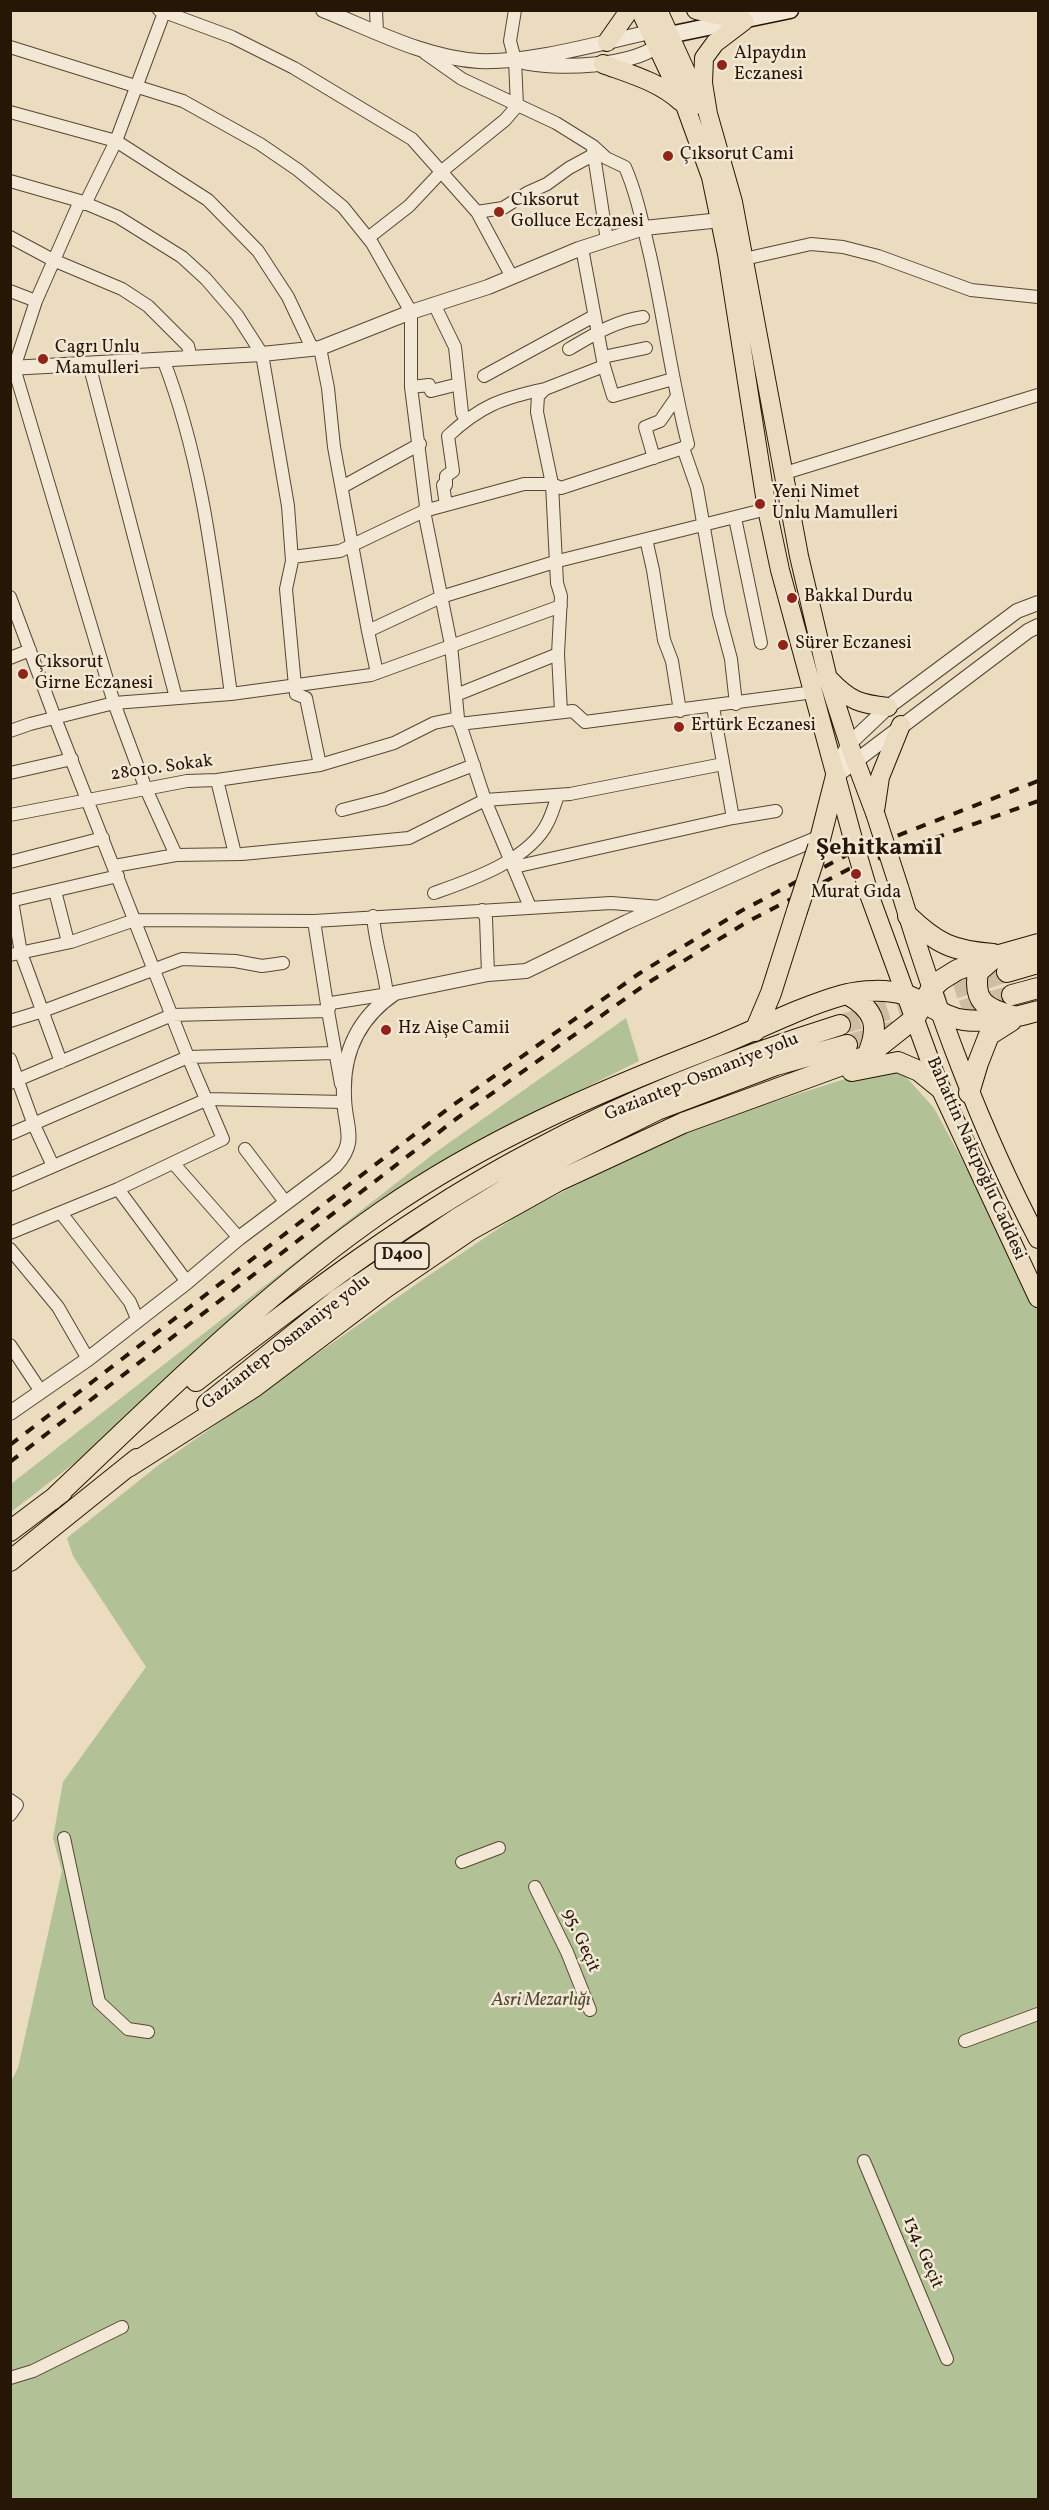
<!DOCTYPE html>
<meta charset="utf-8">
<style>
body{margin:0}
#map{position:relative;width:1049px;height:2510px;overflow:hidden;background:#ebdbbf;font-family:Vollkorn,serif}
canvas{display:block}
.frame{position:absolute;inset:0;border:12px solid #261606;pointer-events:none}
</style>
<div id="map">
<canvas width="1049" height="2510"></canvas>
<div class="frame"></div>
</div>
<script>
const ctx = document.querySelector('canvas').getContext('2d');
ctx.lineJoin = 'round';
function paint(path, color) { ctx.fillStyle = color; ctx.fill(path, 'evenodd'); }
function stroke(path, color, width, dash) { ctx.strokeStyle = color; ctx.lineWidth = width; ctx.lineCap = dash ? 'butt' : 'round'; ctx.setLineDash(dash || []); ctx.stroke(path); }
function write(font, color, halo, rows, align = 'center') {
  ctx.font = font + ' Vollkorn,serif'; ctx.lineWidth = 5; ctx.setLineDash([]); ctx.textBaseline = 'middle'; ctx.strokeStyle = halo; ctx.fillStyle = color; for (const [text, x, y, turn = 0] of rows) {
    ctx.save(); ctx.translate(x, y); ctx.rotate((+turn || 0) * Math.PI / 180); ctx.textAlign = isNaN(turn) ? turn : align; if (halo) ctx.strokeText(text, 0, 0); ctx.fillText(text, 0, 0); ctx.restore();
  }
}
paint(new Path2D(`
 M626,1018L639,1061L540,1110L318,1249L223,1325L112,1434L11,1512V1484L436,1152Z
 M870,1071L897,1072L907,1078L934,1108L1038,1301V2499L11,2500V2081L18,2068L62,1871L53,1838L63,1782L146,1667L73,1556L67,1538L160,1464L425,1278L523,1212L685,1130Z`), '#b2c196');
stroke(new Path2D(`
 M840,1025L1007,972
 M847,1045L1012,995`), '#cdbda3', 20, [20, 10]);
const minor = new Path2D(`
 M159,10L232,37L294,68L412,139L477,212L512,277
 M376,10L377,32
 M10,47L183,101L260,144L298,170L343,207L372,243L411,312V387L426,506L424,511L451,645L458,718L485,800L530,907
 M425,53L462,79L556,123L593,146L606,158L625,167C637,194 643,226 650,255C664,318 672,382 688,444L683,448L697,488L719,614L731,659L736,704
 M10,112L116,141L208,200L258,251L288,297L312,348
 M593,149L607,240
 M10,181L80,201L118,217L182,257L206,279L237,315L262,354L288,506L292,561L286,589L295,686L296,694L306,698L320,765L394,743L434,723L458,718
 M80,201L36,301L14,368L114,703L146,789L176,855
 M85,204L116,141L165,10
 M477,212L503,208L527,193L547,184L569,168L593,155
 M10,237L53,260L122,289L148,306L188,346L191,358
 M368,238L409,206L442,171L505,120L517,106L515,60L510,41L515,10
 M582,248L604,366L613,396L673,379
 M744,259L811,244L843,247L878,256L971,290L1038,297
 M10,291L36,301
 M434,304L455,347L462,413L466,420
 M320,348L328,388L334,447L368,631L441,597L558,561L767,509
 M569,349C593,335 615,321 643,317
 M603,357L646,348
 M163,359C205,467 215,581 231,694
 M89,364L176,698
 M484,376L594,316
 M411,387L429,385L431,391L459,384
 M654,458L645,427L660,421L676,398
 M785,473L1038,395
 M342,487L420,444
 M446,505L443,485H446V476L453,471L448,436C480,406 502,398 545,389
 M735,518L761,643
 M646,539L653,570L664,640L672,661L680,711
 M292,557L340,551L424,511L524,484H552L561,488L683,448
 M10,597L55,718L188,1057L223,1139L118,1189L10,1233
 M368,631L377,673
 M10,658L30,650
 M456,695L558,654
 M713,707L733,818
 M561,712L558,654L561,596L557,583L552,484L537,412L538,396L545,389L604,366
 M459,724L573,711L585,722L814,692
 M10,731L30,724L114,703L231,694L371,675L561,606
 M10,773L72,759
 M217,780L235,854
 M342,810L385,799L474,765
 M10,815L187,781L217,780L320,765
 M10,862L103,838
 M114,866L176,855L242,854L409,838L485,800L570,794L723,764
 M514,867L733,818L776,811
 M55,891L68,942
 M434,893C471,880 530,860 548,822C552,814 555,804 558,795
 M10,901L118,876
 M12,901L21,953L61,1062
 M482,910L486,918L488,974
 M373,916C375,943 384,968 387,994
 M10,955L71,942L135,920L314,921L611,903L661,907
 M10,1021L43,1011L182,959L235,961L262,966L283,963
 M10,1059L34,1125L53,1166
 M10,1083L172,1015L328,1011L314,921
 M341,1084L328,1011L331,1003L395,993
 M10,1134L188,1057L335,1053
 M245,1149L286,1203
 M174,1164L239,1238
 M10,1185L208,1099L344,1102
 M118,1189L187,1282
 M61,1213L130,1302L138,1321
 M10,1249L58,1307L88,1359
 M10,1345L40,1390
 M10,1800L17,1805L10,1815
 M64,1838L99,2002L128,2029L148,2032
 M462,1862L499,1848
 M535,1887L567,1952L590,2010
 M965,2041L1038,2014
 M864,2161L947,2359
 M10,2378L33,2371L122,2327`);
const tertiary = new Path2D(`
 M323,10C373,30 425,58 479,61C531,63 600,43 650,32L658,33
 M520,61C553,70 637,68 663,41
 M10,368L262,354L320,348L411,312L488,287L579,249L644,228L721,220
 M836,775L839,762L849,744L888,707L1017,611L1038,603
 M836,776L1028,631L1038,626
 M10,1413L88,1359L187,1282L239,1238L335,1166C359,1140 344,1127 344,1096C342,1052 358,1018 395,993L488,974L526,971L627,922L765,860L821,837`);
const secondary = new Path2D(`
 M669,35L790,10`);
const primary = new Path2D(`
 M640,10L686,108L711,177L727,254L767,509L780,570L853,839
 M658,10L701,105
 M696,10L744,21
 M744,21L715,43L704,58L703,83L708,114L733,202L799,556L828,679L849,744L875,813
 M607,42L626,15V10
 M603,64C630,74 660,82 681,102
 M830,680C850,701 860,704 888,707
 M875,811L880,777L901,725
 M899,887C936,1008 979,1127 1038,1239
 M870,897L940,1088L1038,1298`);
const trunk = new Path2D(`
 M818,847L836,776
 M908,916C937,944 953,951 993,954
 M994,958L978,972C973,1002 986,1009 1013,1016
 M1007,972L1038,963
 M847,994C876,1010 880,1027 867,1056
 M1012,995L1038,988
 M755,1031L771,993L797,911
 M852,1071L898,1062L919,1071L940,1088
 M969,1093L978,1063L989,1035L1011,1021
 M196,1381C304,1298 413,1214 534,1151C631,1099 735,1058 840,1025
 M207,1404L338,1299L458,1218L542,1167L657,1110L776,1065L847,1045
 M128,1467L254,1387L385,1288L470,1230L558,1181L683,1123L867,1056L915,1018L931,989L941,980L957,970L999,955L1038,944
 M52,1500C158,1400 263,1294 383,1211C484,1141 595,1093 709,1049C753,1032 797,1008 843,995C862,990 888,989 906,995C927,1002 942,1017 964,1020C990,1023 1014,1018 1038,1011
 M10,1531L62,1492
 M10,1561L137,1459`);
stroke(minor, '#574734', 14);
stroke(tertiary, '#574734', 16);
stroke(secondary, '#261606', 19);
stroke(primary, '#261606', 20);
stroke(trunk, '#261606', 22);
stroke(minor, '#f2e8d5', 12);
stroke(tertiary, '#f2e8d5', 14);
stroke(secondary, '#f2e8d5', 16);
stroke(primary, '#ebdbbf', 18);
stroke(trunk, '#ebdbbf', 20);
stroke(new Path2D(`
 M10,1445L449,1108L640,973L741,911L845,856L1038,781
 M10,1462L456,1119L646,984L747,922L849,869L1038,801`), '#261606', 4, [10, 10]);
const primaryBridge = new Path2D(`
 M875,813L899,887
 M853,839L870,897`);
const trunkBridge = new Path2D(`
 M797,911L818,847`);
stroke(primaryBridge, '#261606', 20, []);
stroke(trunkBridge, '#261606', 22, []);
stroke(primaryBridge, '#ebdbbf', 18);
stroke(trunkBridge, '#ebdbbf', 20);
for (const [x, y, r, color] of [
 [722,65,6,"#8f2418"],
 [668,156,6,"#8f2418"],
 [499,212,6,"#8f2418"],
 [43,359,6,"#8f2418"],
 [760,504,6,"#8f2418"],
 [792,598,6,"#8f2418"],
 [783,645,6,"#8f2418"],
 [23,674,6,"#8f2418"],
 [679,727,6,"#8f2418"],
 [856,874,6,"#8f2418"],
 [386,1030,6,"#8f2418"]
]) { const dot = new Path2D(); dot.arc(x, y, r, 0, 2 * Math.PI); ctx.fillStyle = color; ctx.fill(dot); stroke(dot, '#f2e8d5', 2); }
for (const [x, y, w] of [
 [402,1256,54]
]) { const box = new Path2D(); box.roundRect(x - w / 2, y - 13, w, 26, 4.5); ctx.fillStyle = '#f2e8d5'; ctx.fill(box); stroke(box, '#261606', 1.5); }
write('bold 16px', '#261606', null, [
 ["D400",402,1256]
]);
write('18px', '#261606', '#f2e8d5', [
 ["Alpaydın",734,55],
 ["Eczanesi",734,76],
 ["Çıksorut Cami",680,156],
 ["Cıksorut",511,202],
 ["Golluce Eczanesi",511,223],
 ["Cagrı Unlu",55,349],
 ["Mamulleri",55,370],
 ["Yeni Nimet",772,494],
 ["Unlu Mamulleri",772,515],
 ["Bakkal Durdu",804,598],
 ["Sürer Eczanesi",795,645],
 ["Çıksorut",35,664],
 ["Girne Eczanesi",35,685],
 ["Ertürk Eczanesi",691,727],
 ["Murat Gıda",856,894,"center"],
 ["Hz Aişe Camii",398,1030]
], 'left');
write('18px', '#261606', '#f2e8d5', [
 ["28010. Sokak",162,769,-8],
 ["Gaziantep-Osmaniye yolu",702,1078,-22],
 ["Bahattin Nakıpoğlu Caddesi",975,1159,66],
 ["Gaziantep-Osmaniye yolu",287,1343,-38],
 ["95. Geçit",580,1941,66],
 ["134. Geçit",922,2253,67]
]);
write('italic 18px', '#504931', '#f2e8d5', [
 ["Asri Mezarlığı",541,2002]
]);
write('bold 24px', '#261606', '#f2e8d5', [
 ["Şehitkamil",879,850]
]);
</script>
